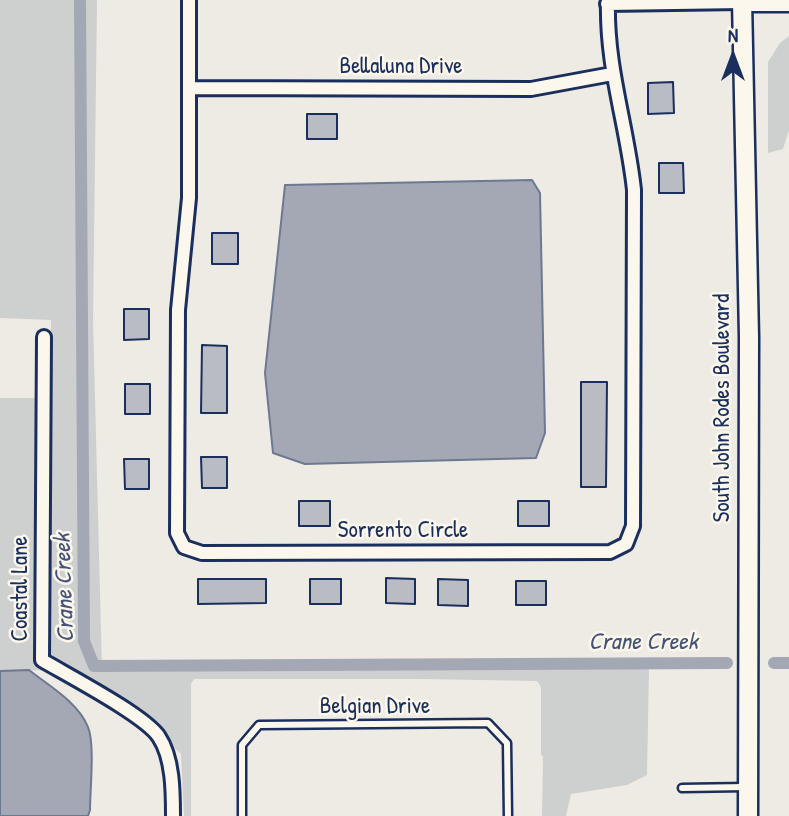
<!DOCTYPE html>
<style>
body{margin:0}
#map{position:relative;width:789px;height:816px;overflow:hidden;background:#eeebe4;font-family:"Patrick Hand",sans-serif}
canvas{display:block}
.north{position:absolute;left:698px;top:21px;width:70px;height:70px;-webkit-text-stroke:5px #fbf7ec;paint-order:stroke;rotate:0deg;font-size:19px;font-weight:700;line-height:28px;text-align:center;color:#1b2f5e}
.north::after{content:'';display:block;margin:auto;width:24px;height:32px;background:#1b2f5e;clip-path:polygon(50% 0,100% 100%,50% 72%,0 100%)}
</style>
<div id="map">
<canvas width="789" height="816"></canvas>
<div class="north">N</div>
</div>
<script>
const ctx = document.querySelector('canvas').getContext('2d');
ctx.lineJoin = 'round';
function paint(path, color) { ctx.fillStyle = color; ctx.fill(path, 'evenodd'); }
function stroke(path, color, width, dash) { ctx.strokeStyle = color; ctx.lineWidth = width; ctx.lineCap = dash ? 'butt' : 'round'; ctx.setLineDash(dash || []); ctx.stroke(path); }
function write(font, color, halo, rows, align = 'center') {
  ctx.font = font + ' "Patrick Hand",sans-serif'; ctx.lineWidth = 5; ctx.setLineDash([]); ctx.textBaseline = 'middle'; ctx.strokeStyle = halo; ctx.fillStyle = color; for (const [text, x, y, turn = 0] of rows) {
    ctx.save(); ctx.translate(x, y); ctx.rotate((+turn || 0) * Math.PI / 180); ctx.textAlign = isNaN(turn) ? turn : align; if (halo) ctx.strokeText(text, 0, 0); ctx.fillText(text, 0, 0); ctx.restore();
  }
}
paint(new Path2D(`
 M0,0H97L93,320L102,671L210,664L649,668L647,775L627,785L571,794L566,816H542L543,756L541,755V687L537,681L422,679H194L191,684V816H184L181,754L135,712L53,670L0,671V398H50L51,320L0,318Z
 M789,36V130L783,149L768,153V62L780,43Z`), '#cecfcf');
const water = new Path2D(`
 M532,180L540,193L545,433L536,458L305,464L273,453L265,373L285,185Z
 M29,670C49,686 78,702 88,727C95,744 90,790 90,810L88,816H0V671Z`);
paint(water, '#a3a8b4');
stroke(water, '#6d7892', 2);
stroke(new Path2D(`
 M80,0L84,641L94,666L727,663
 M774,663H789`), '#a3a8b4', 12);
const building = new Path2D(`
 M673,82L674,113L648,114V83Z
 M307,114H337V139H307Z
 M659,163H683L684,193H659Z
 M212,233H238V264H212Z
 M124,309H149V339L124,340Z
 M202,345L227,346V413H201Z
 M581,382H607L606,487H581Z
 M125,384H150V414H125Z
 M201,457H227V488H202Z
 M124,459H149V489H125Z
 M299,501H330V526H299Z
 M518,501H549V526H518Z
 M386,578L415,579V604L386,603Z
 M198,579H266V603L198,604Z
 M310,579H341V604H310Z
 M438,579L468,580V606L438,605Z
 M516,581H546V605H516Z`);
paint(building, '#b9bcc3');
stroke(building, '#1b2f5e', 2);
const lane = new Path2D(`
 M682,788L746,787
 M242,816V745L259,725L488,723L507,743L508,816`);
const street = new Path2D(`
 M189,0V198L178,310L177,533L184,547L202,553L610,552L626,544L633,526L634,190C627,124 606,68 608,0
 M607,4L742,2
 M189,88L531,89L612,74
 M44,337L42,660C67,675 146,716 159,737C173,758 173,792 173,816`);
const secondary = new Path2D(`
 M742,0L749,337L748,816
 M742,2H789`);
stroke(lane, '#1b2f5e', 11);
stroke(street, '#1b2f5e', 18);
stroke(secondary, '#1b2f5e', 23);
stroke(lane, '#fbf7ec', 6);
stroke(street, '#fbf7ec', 12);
stroke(secondary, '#fbf7ec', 18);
write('23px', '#1b2f5e', '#fbf7ec', [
 ["Bellaluna Drive",401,67],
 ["South John Rodes Boulevard",723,408,-90],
 ["Sorrento Circle",403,531],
 ["Coastal Lane",21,589,-90],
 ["Belgian Drive",375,707]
]);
write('italic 24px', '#445378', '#fbf7ec', [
 ["Crane Creek",65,588,-92],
 ["Crane Creek",643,643]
]);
</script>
